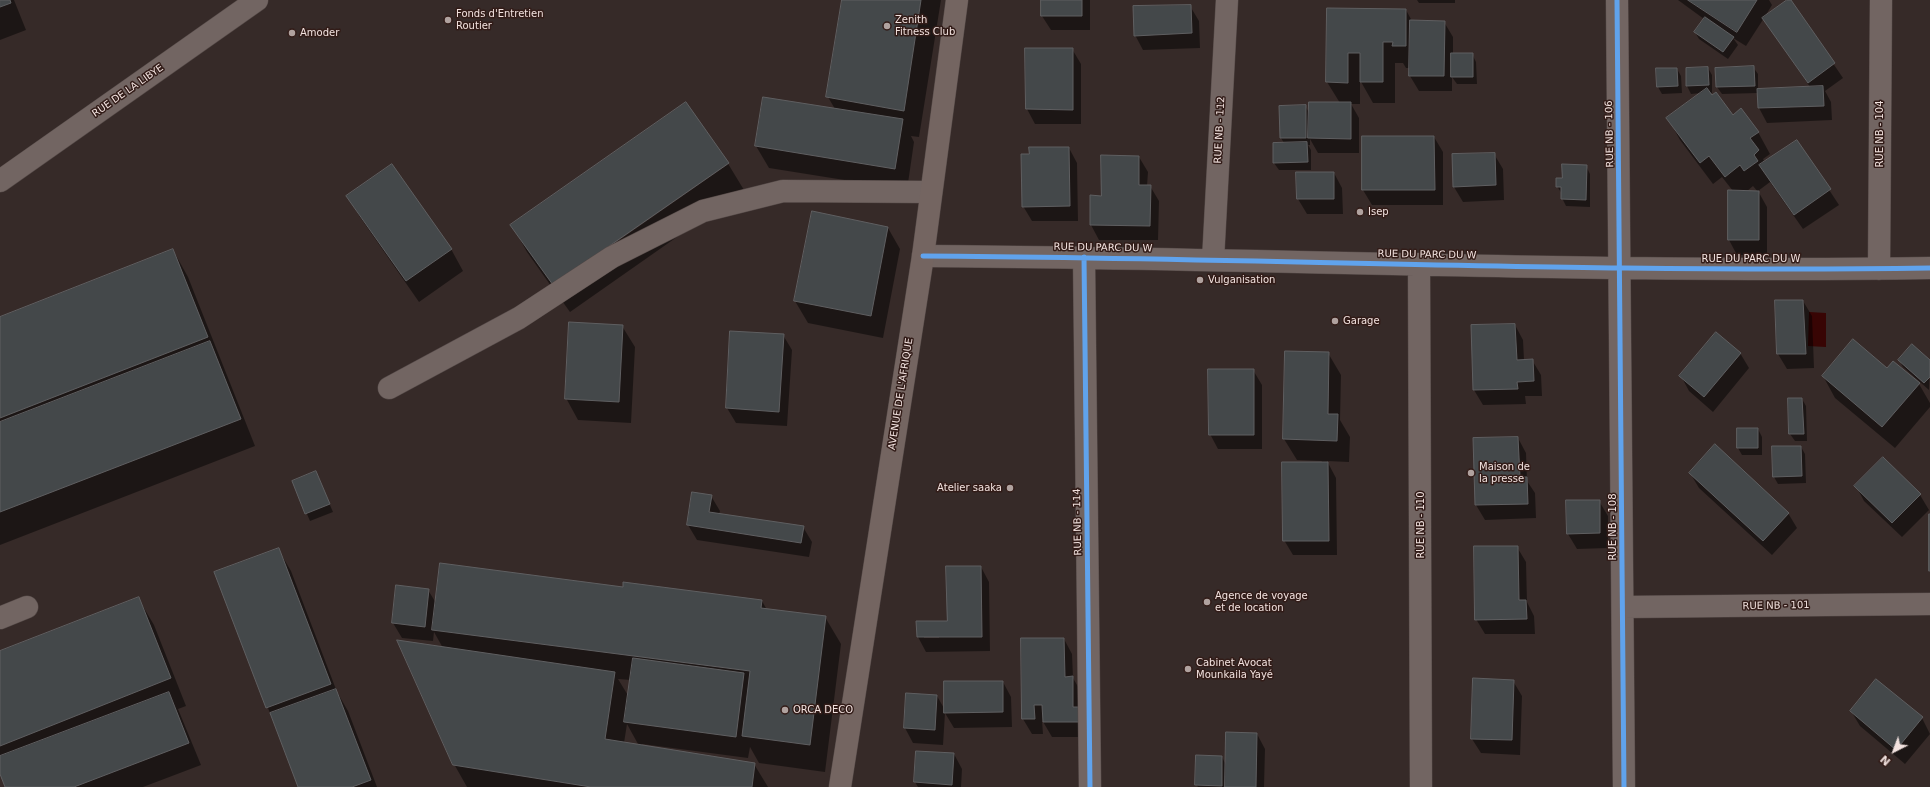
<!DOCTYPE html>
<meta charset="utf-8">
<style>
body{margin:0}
#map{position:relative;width:1930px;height:787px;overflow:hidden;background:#362a28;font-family:"DejaVu Sans",sans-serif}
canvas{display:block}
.north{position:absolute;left:1874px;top:731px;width:40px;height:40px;-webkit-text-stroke:3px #321c18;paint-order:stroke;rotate:222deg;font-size:11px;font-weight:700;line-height:16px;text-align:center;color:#f2e2df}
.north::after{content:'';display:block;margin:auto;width:14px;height:18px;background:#f2e2df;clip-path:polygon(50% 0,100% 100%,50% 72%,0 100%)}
</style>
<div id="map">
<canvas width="1930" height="787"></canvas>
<div class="north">N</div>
</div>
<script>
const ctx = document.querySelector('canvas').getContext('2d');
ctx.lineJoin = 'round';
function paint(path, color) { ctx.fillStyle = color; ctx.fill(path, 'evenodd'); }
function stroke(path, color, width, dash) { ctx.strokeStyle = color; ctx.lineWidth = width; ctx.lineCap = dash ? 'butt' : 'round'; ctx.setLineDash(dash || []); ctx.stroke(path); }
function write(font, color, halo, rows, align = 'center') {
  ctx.font = font + ' "DejaVu Sans",sans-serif'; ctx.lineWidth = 3; ctx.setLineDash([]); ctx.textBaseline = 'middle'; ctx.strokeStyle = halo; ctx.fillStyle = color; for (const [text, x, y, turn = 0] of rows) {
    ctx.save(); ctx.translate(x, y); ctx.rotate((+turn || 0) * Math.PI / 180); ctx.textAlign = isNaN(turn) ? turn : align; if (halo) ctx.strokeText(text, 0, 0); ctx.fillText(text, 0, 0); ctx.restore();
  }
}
paint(new Path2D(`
 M1809,312L1826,313V347L1808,346Z`), '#380504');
paint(new Path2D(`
 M0,0H14L26,30L0,40Z
 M843,0H941L919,137L911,136L914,142L907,190L769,168L756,146L763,98L835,109L828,97Z
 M1042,0H1090V30H1051L1042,16Z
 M1417,0H1455V3H1419Z
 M1678,0H1769L1772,5L1764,18L1790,0L1843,78L1825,91L1831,102L1832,120L1767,123L1759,108L1758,93L1722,94L1717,87L1716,69L1753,67L1758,74V90L1810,87L1764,18L1746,46L1733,38L1738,45L1728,59L1699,39L1695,32L1704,19Z
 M1190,6L1199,21L1200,48L1143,50L1135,35Z
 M1328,9L1406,10L1412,21L1444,22L1453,37V54H1472L1476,62L1477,84H1457L1452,77V91H1419L1410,76V68H1406L1403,63H1395V103H1373L1360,80V104H1351L1359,118V153H1318L1310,139V145H1308L1311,150V170H1279L1274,163V144L1284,143L1281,138L1305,106L1310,114L1340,103L1327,82Z
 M1072,49L1081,64V124H1035L1027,109Z
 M1708,68L1712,75V93H1709L1732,116L1758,132L1770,154L1763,159L1765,163L1797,141L1839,205L1803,229L1770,182L1758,191L1767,207V255H1737L1729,240L1733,191L1722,177L1713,184L1680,140L1668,118L1701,93L1691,94L1687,86V69ZM1753,186L1758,192H1746Z
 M1677,69L1681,76L1682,93L1662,94L1658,87Z
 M686,103L551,286L527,252L512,225Z
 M1434,137L1443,152V205H1372L1363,190Z
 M1069,148L1077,163L1078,221H1032L1023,206Z
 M1494,154L1503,169L1504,200L1463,202L1454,187Z
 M1139,157L1148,172L1147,186H1150L1159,201L1158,240H1099L1091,225L1102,197Z
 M727,162L744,190L570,312L552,287L727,165Z
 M1586,166L1590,174V207L1566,206L1562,198V194L1557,186L1563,179Z
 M1297,173H1334L1342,188L1343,214H1307L1298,199Z
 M347,196L451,249L463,271L419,302L360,217Z
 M888,228L900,249L883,338L808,323L795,301Z
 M173,250L188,277L255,446L0,545V318Z
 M1776,301H1803L1812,316L1814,368L1787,369L1778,354Z
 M1515,325L1523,340L1524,360H1532L1541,375L1542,396H1525L1526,404L1483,405L1474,390L1472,326Z
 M622,326L635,347L631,423L578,420L566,398Z
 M783,335L792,350L787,426L736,423L727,408Z
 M1328,353L1341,375L1340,420L1350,437L1349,462L1327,461L1336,478L1337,555H1293L1284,540L1322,461L1297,460L1284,439Z
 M1740,353L1749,368L1713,412L1689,391L1681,376Z
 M1899,360L1930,361L1929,390L1903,367Z
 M1253,370L1262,385V449H1218L1210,434Z
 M1887,370L1919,384L1930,403V407L1895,448L1835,398L1823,376Z
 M1802,399L1806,406L1807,441H1795L1790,434Z
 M1758,429L1762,437V455H1742L1738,448Z
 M1518,438L1526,453L1527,481L1535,493L1536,518L1485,520L1476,505L1474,439Z
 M1801,447L1805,454L1806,483L1778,484L1774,477Z
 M316,473L333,512L310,521L293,482Z
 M1690,473L1788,513L1797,528L1772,555L1699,488Z
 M1856,486L1920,495L1929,510L1902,537L1864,501Z
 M711,496L720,511L719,514L803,527L812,542L809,557L697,540L688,525Z
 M1567,501H1599L1608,516V548L1577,549L1568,534Z
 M1517,547L1526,562L1527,602L1534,616L1535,634H1485L1476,619Z
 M278,549L291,571L337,692L348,711L377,787H299L215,573Z
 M981,567L989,582L990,651L926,652L918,637L948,622ZM924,636H939V638H924Z
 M624,588L762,601L767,610L825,617L841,644L825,772L759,763L750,747L748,758L642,744V746L754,764L768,787H467L454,764L443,648L434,632L433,641L402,638L393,623L428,590L436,603ZM618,679L631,680L629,697ZM627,724L638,744L639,746L624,743Z
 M138,598L154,625L186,706L178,709L201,765L143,787H6L0,771V653Z
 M1064,639L1072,654L1073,678L1081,692L1091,737H1052L1042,720L1043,734H1032L1023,719Z
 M1513,681L1522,696L1520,755L1481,753L1472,739Z
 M1003,682L1011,697L1012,727L954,728L945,713L943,745L913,743L905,728L937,696L945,710Z
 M1851,711L1922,718L1930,734L1905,764L1860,726Z
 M1257,734L1265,749L1264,787H1198L1196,784L1222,757L1226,765Z
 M954,754L962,769L961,787H918L915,782Z`), '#0007');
const building = new Path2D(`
 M0,0H10L11,3L0,7Z
 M842,0H921L904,111L826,97Z
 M1041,0H1082V16H1041Z
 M1688,0H1757L1737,32Z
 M1787,0H1791L1835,63L1808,83L1762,18Z
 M1191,5L1192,33L1134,36L1133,6Z
 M1327,8L1406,9V46H1392L1393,42H1383V82H1360V53H1348V83L1326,82Z
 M1705,17L1734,37L1723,52L1694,32Z
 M1410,20L1445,21L1444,76H1409Z
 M1025,48H1073V110L1026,109Z
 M1451,53H1473V77H1451Z
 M1754,66L1755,86L1716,87L1715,68Z
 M1708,67L1709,85L1686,86V68Z
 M1656,68H1677L1678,86L1657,87Z
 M1823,86L1824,106L1758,108L1757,89Z
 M1707,88L1712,95L1716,92L1733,115L1741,108L1759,132L1750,138L1759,150L1754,155L1758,161L1744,171L1740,165L1725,177L1709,156L1700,163L1666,118Z
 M763,97L903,119L895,169L755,146Z
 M686,102L729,163L553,285L510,225Z
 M1309,102H1351V139L1308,138Z
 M1306,105V138H1280L1279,106Z
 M1362,136H1434L1435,190H1362Z
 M1797,140L1831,189L1794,215L1759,165Z
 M1307,142L1308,162L1273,163V143Z
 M1029,147H1069L1070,206L1022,207L1021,154H1029Z
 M1495,153L1496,185L1453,187L1452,154Z
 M1101,155L1139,156V185H1151L1150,226L1090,225V195L1101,196Z
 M392,164L452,249L406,281L346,196Z
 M1562,164L1587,165L1586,200L1561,199V187H1556V178H1562Z
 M1296,172H1334V199H1297Z
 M1728,190L1759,191V240H1728Z
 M812,211L888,227L871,316L794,301Z
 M173,249L208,337L0,418V317Z
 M1775,300H1803L1806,354H1777Z
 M569,322L623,325L619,402L565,399Z
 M1515,324L1517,360L1533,359L1534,381L1517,382L1518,389L1473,390L1471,325Z
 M730,331L784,334L779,412L726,408Z
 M1716,332L1741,353L1704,397L1679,376Z
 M1853,339L1887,368L1893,361L1920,383L1882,427L1822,376Z
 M210,341L241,419L0,512V422Z
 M1912,344L1930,360V377L1924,383L1898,360Z
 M1285,351L1329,352L1328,414H1338L1337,441L1283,439Z
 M1208,369H1254V435H1209Z
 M1788,398H1802L1804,434H1789Z
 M1737,428H1758V448H1737Z
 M1518,437L1520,477H1527L1528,504L1475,505L1473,438Z
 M1715,444L1789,513L1763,541L1689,473Z
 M1772,446H1801L1802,476L1773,477Z
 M1883,457L1921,494L1892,523L1854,486Z
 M1282,462H1328L1329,541H1283Z
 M316,471L330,504L305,514L292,481Z
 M692,492L712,495L709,512L804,526L801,543L687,525Z
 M1566,500H1600V533L1567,534Z
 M1929,514H1930V571H1929Z
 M1474,546H1518L1519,600H1526L1527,619L1475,620Z
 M279,548L331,684L266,708L214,572Z
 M440,563L623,587V582L762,600L761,608L826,616L810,745L742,736L750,671L432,630Z
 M946,566H981L982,637H917L916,621H947Z
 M396,585L429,589L425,627L392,623Z
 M139,597L171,678L0,746V651Z
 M1021,638H1064L1065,677L1073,676V707H1082L1083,722H1043L1042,705H1034L1035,719H1022Z
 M397,640L615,672L605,739L755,763L752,787H591L453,765Z
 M633,658L744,673L736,737L624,722Z
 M1473,678L1514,680L1512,740L1471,739Z
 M1876,679L1923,717L1896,750L1850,711Z
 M944,681H1003V712L944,713Z
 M336,689L371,780L352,787H298L270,713Z
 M169,692L189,743L74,787H5L0,774V756Z
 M906,693L937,695L935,730L904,728Z
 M1226,732L1257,733L1256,787H1225Z
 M916,751L954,753L952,785L914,782Z
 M1196,755L1222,756V786L1195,785Z`);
paint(building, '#44484a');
stroke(building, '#5f5f61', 1);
const minor = new Path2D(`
 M1617,0L1624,787
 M0,181L257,0
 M923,256C1259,258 1594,273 1930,268
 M1084,257L1090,787
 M1213,260L1227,0
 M1419,264L1421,787
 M1879,269L1881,0
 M389,388L519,318L612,257L703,211L783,191L931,192
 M1623,607L1930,604
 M0,618L27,607`);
const major = new Path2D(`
 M840,787L923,256L957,0`);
stroke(minor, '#534846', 23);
stroke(major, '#534846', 23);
stroke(minor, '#726562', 22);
stroke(major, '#746561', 22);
stroke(new Path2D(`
 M1617,0L1624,787
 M923,256C1259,258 1594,273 1930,268
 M1084,257L1090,787`), '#60a3ed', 5);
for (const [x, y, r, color] of [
 [448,20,4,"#b0a29f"],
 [887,26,4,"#b0a29f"],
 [292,33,4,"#b0a29f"],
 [1360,212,4,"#b0a29f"],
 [1200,280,4,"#b0a29f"],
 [1335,321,4,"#b0a29f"],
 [1471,473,4,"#b0a29f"],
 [1010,488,4,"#b0a29f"],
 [1207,602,4,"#b0a29f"],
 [1188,669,4,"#b0a29f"],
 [785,710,4,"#b0a29f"]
]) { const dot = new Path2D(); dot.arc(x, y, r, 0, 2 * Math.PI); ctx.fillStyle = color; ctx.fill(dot); stroke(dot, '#321c18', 1.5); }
write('10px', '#f2e2df', '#321c18', [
 ["Fonds d'Entretien",456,14],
 ["Routier",456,26],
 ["Zenith",895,20],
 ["Fitness Club",895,32],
 ["Amoder",300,33],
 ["Isep",1368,212],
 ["Vulganisation",1208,280],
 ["Garage",1343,321],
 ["Maison de",1479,467],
 ["la presse",1479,479],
 ["Atelier saaka",1002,488,"right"],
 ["Agence de voyage",1215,596],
 ["et de location",1215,608],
 ["Cabinet Avocat",1196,663],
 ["Mounkaila Yayé",1196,675],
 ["ORCA DECO",793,710]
], 'left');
write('10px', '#f2e2df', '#321c18', [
 ["RUE DE LA LIBYE",128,91,-35],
 ["RUE NB - 112",1220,130,-87],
 ["RUE NB - 106",1610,134,-91],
 ["RUE NB - 104",1880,134,-90],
 ["RUE DU PARC DU W",1103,248,1],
 ["RUE DU PARC DU W",1427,255,1],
 ["RUE DU PARC DU W",1751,259],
 ["AVENUE DE L'AFRIQUE",901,394,-81],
 ["RUE NB - 114",1078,522,-91],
 ["RUE NB - 110",1421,525,-90],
 ["RUE NB - 108",1613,527,-90],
 ["RUE NB - 101",1776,606,-1]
]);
</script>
